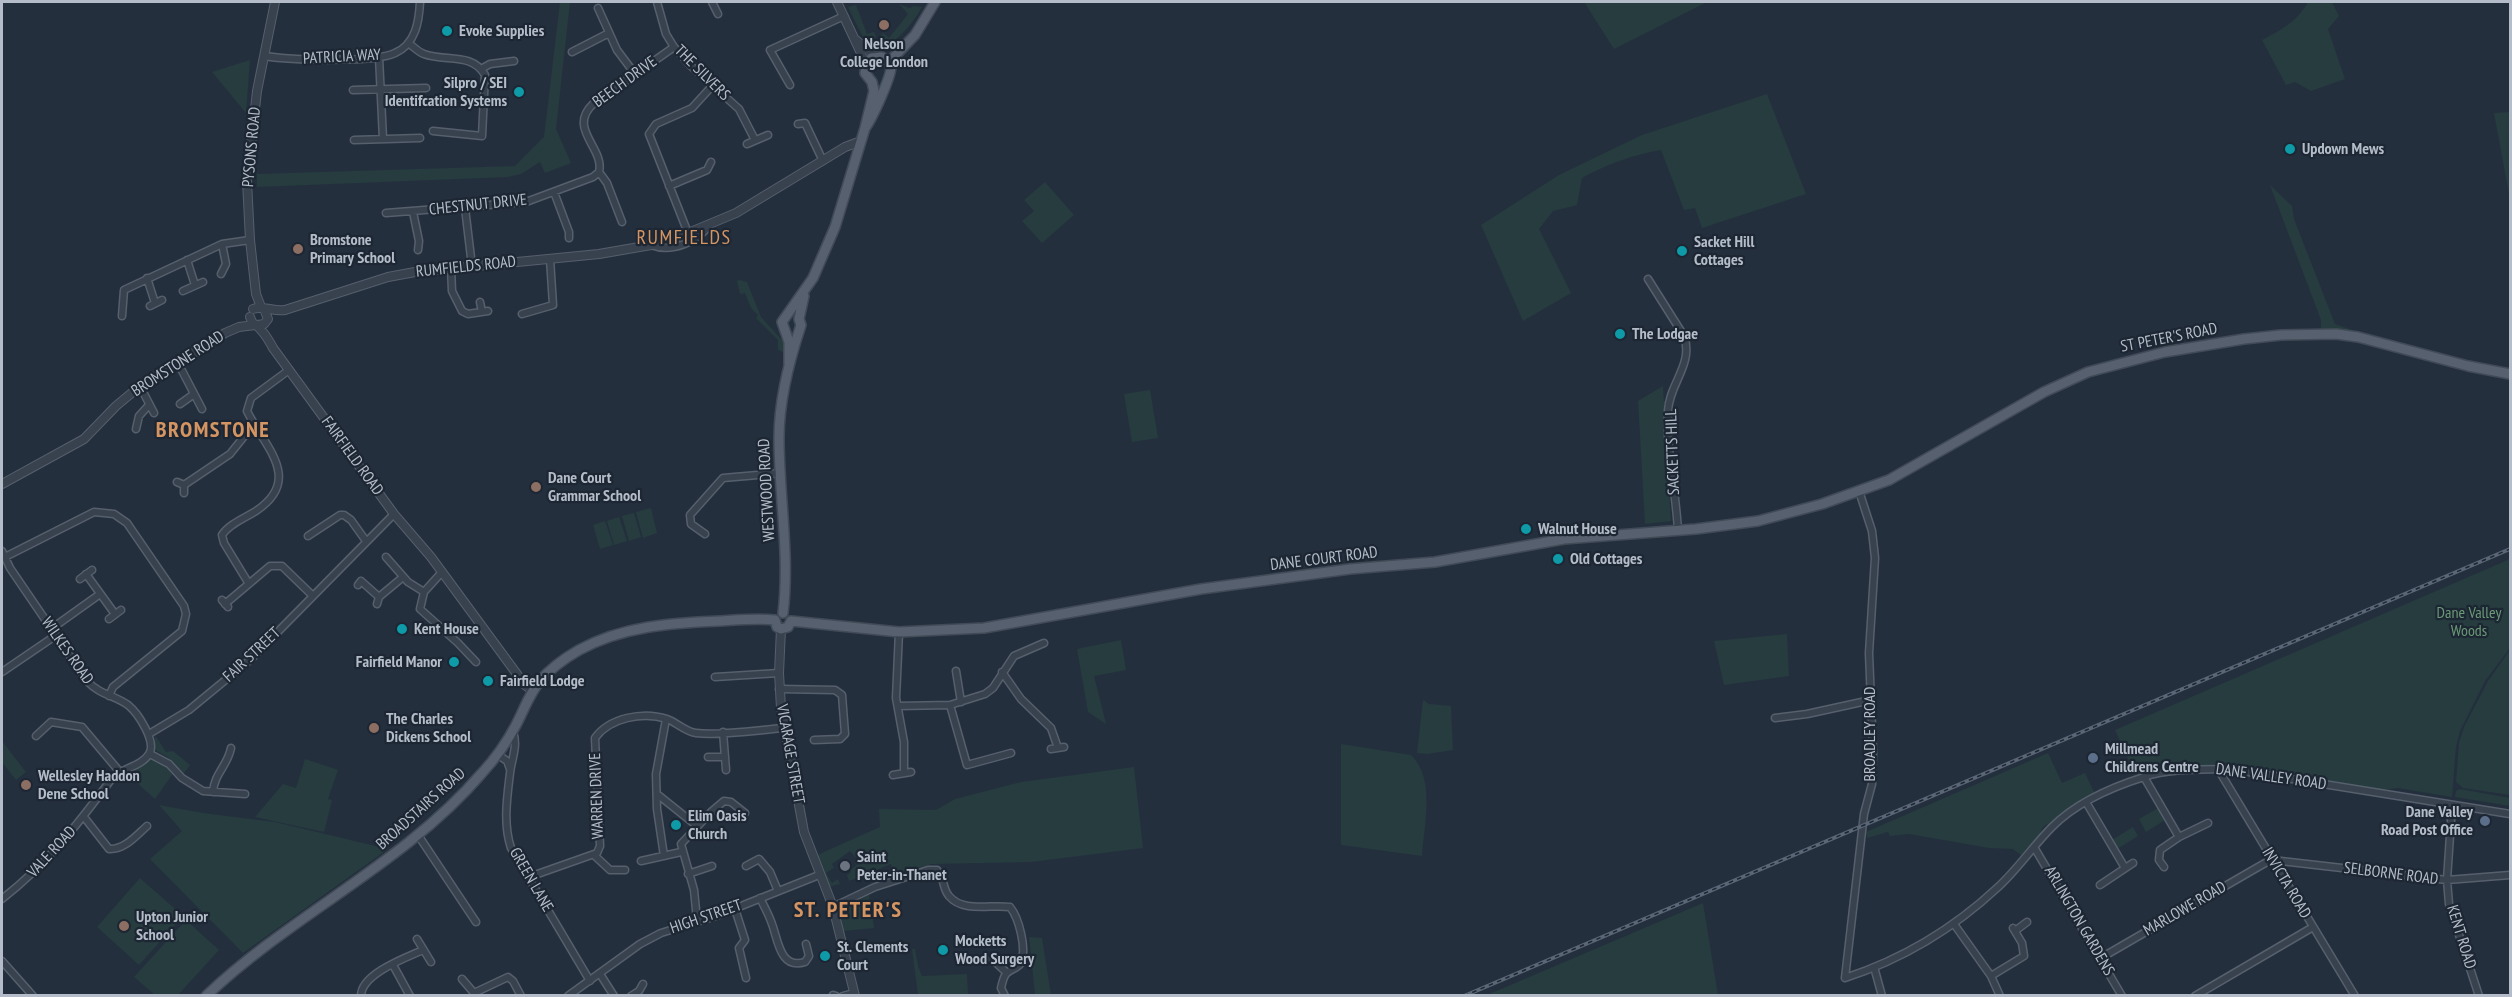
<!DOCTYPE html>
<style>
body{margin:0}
#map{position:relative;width:2512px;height:997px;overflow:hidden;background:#242f3e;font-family:"PT Sans Narrow",sans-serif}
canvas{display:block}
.frame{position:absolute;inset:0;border:3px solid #b4bcc9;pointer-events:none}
</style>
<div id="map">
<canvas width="2512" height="997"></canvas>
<div class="frame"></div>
</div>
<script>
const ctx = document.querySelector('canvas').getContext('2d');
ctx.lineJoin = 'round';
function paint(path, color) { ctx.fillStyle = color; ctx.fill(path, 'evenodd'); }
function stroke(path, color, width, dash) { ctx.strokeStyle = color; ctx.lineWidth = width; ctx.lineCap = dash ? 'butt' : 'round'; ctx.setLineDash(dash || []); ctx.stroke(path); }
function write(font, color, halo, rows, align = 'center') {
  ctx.font = font + ' "PT Sans Narrow",sans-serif'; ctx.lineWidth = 4.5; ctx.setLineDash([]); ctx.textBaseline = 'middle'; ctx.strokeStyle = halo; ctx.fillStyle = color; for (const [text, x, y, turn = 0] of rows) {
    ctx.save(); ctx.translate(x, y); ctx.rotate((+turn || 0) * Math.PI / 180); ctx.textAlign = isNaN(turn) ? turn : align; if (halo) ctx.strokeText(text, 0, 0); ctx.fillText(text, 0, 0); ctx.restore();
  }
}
paint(new Path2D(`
 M560,2H570L556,129L571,163L545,173L540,162L521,174L508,177L257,187V174L515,166L544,137Z
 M1584,2H1707L1614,49Z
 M2306,2H2332L2339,16L2328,29L2345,79L2311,91L2295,82L2286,85L2262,40C2281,30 2295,23 2307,4Z
 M899,4L910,8L913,6L922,7C914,21 904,33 891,44L881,41L879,37L883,33L889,38L908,14Z
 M856,5L867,34L874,32L876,36L874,40L864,39L848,7Z
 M250,60L246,113L212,72Z
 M1767,94L1806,194L1702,228L1695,208L1684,210L1661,150C1633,155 1607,164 1582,178L1577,205L1553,211L1539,229L1571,293L1523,321L1481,225L1559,175L1642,135Z
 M2510,112V199L2494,113Z
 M1045,182L1074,215L1042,243L1022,221L1034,211L1024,200Z
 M2270,185L2292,206L2294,219L2335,324L2358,332L2357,336L2324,332L2321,329V320Z
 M740,280L747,282L761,317L783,341L785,346L783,352L778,350V340L756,318L758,315L751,308L745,293L740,294L737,281Z
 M1663,386L1671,521L1645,524L1638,401Z
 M1150,390L1158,438L1132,442L1124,394Z
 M651,508L657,533L643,538L636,512Z
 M634,513L641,537L629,541L622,516Z
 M619,517L627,541L614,545L607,521Z
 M605,521L613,545L600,549L593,525Z
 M2510,559V648L2485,681L2460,731L2456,747L2452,797L2398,788L2384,790L2228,763L2174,768L2133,776L2135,774L2115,730Z
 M1787,634L1789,676L1724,685L1714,641Z
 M1121,640L1126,670L1094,676L1106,724L1088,712L1077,649Z
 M2510,650V795L2463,788L2456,782L2459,743L2464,727L2488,681Z
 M1423,700L1429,704L1451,706L1453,750L1427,754L1417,753Z
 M155,735L166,752L173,751L190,765L184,773L169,758L155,750Z
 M2,741L26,772L16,780L2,762Z
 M1341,744L1411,755C1436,779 1424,825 1422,856L1341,845Z
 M2048,753L2062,783L2085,773L2095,794L2043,827L2039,836L2022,856L2013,849L1989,848L1909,834L1890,836L1888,832L1867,838L1866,832Z
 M151,759L166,766L172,775L155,799L126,773Z
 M305,759L338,770L328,799L332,800L324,832L255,817L283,784L296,788Z
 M1134,767L1143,848L1031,862L932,864L895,874L891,864L849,881L847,875L851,872L850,870L864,860L860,855L856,858L850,851L832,864L834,868L826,873L832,883L838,879L840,884L828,887L815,856L880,827L879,809L936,810L955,799L1021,782Z
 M2460,789L2510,798V806L2455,797L2456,791Z
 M159,805L203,813L275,822L388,849L243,953L150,859L182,831Z
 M2158,808L2165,820L2146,832L2139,819Z
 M2133,827L2138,836L2117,849L2112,840Z
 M140,878L183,916L139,965L97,927Z
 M869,895L874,928L843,931L841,918L842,910Z
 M1703,903L1718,995H1487Z
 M186,920L219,950L178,995H155L134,977Z
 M1029,937L1042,938L1051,995H1035Z
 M912,949H915L918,966L922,976L967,974L968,995H918Z`), '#263c3f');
const minor = new Path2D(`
 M657,2L666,34L674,47L691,66L739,109L755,140
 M712,2L718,14
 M598,8L617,50L635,74
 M408,43C413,46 418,52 424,54C445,62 472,52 485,75L482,136L433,131
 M572,52L609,33
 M265,56C288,60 375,63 395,53C416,44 419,21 420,2
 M379,57L383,139
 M481,69L490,64L514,61
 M790,85L770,50L844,16
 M353,90L426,88
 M798,124L805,123L823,161
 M354,140L420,138
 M747,144L768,135
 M669,186L707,170L711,162
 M554,192L569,232V238
 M465,208L472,266
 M413,212L419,241L418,250
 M386,213L526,202L593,177L599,172
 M622,222L607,183L599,172C605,148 567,129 593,104L674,47
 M688,233L649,134L656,124L692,108L713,85
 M651,245C672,253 698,242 710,224
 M187,260L195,285
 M451,268L452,291L462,311L468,314L488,311
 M221,274L226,264L222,244
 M147,278L155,303
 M1648,279L1684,336C1694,364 1669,384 1668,411C1666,451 1676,491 1678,531
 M183,291L203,282
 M480,302L482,312
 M150,306L162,300
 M522,314L553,305L550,259
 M122,316L124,290L222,244L250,240
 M178,363L202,409
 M140,386L154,413
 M180,404L194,394
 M136,429L139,416L149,405
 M177,482L184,485V493
 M184,485L230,454L254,424
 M1859,491L1872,531L1875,558L1869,653L1873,752L1872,784L1864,814L1845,978C1903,959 1953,929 1997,888C2017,870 2033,846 2052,827C2076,803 2112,787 2144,777C2172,768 2201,770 2230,769L2510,814
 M705,534L691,524L690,515L723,478L781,473
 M308,536L340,515H344L351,520L366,541
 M2,551L10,568L87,681C100,695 114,695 128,705C138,713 157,742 149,754C142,766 123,768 113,777C78,824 48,863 2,899
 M5,557L94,512L114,514L127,523L184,606L186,614L182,631L113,687L109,696
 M386,557L408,582L424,592
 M442,572L424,592L420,609L458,643L476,662
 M86,574L115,614
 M80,579L92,570
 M249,584L224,543L222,535C229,524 245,518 256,511C304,479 264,446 247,411L251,398L289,370
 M358,585L361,581L379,597
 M222,600L228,607
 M225,604L270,566H282L313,596
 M377,604L379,597L403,577
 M109,619L121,610
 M51,629L100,594
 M899,632L896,698L904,742V773
 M956,671L961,702
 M2,672L55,636
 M1002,672L1021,699L1051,728L1058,748
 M715,677L779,673
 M779,689L835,690L842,695L845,734L840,739L814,740
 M950,705L967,765L1011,753
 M898,706L950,705L985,694L993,688L1014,656L1044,643
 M1775,718L1807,714L1871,700
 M513,731C518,747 512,757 510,773C507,798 503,824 511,848L590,981
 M723,732L726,770
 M149,734L189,710L251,659L394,514
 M36,736L51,722L82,727L119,771
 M1051,749L1064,747
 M150,754L169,764L182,778L203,791L245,794
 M497,754L507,761L510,769
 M708,757H725
 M2218,769L2355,996
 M893,775L911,772
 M2144,777L2179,837
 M213,792C214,774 228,765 231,748
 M657,794L697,826
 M2086,802L2125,868
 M2452,806L2447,880L2449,904L2479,996
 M84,817L109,849C124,850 136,836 147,826
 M418,835L476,922
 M2034,847L2122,996
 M595,856L610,870H625
 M664,856L657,809L656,774L666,719
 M2272,860L2447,880L2510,875
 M641,861L681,852
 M746,866L759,859L770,872L778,891
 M2164,867L2159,860L2160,850L2179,837L2208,823
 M688,874L712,866
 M529,877L597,853L600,846L595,738C609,718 643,711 667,719C676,722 686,732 696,733C721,736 758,730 784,728
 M2100,885L2133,863
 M760,898C764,906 769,915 772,924C778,940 780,970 805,962L809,956L806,944
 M833,907L875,887L928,870H937C945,878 942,888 949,896C963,913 991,904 1010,907C1019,918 1027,949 1021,963C1017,969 1010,969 1006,974C1003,978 1002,984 1001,988L1005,996
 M735,909L745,940L739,948L746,978
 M697,920L694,890L681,844L711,812L724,801L731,802L745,813
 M1954,924L1991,976L2000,996
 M2015,931L2027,922
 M417,939L431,962
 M992,959L1007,973
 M2099,959L2272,859
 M2,961L33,996
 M393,965L410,996
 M1874,967L1882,996
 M600,974L614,996
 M1991,976L2024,956L2022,943L2013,928
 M462,979L474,993L508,977L513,981L521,996
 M833,995L836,996
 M361,996C361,974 405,958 423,950
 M568,996L640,944L661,933L716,916L819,875
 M631,996L639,991L643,984
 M843,996L854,993
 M2195,996L2313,927`);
const tertiary = new Path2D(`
 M837,2L861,53L865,69
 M856,40L875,56
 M261,307L256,294L250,240L247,181L257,91L275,2
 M253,309C262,305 274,312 285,310L388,277L415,272L599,254L651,245L688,233L736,213L845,147L861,141
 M250,317L252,322C262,329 267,337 273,348L394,514L431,557L525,685L533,691
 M258,325L264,324L268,319L264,309
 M2,484L84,439L116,406L140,386L178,363L225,333L239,327L255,325
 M781,629L779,673L781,708L804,832L833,907L855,996`);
const primary = new Path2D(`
 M889,62L915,35L935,2
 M789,366V342L782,322L813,278L835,227L865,128L874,91L872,82L865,73L866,65L871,58L882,57L891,66C892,75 872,119 865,128
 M783,613C790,555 779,496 779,438C779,399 789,361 801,325L799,319L804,296
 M775,620L777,627L781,629L788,627L791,621
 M791,621L899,632L984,628L1201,589L1350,569L1435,562L1564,539L1696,529L1758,521L1822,504L1889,480L2044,392L2088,372L2165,352L2244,339L2281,335L2336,334L2358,337L2468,366L2510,374
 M206,996C292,914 404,864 482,773C495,759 507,742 516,725C524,710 529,694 540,681C550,669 565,658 579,650C623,626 671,623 720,621C738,620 757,618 775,620`);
stroke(minor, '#565f6c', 9);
stroke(tertiary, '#565f6c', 10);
stroke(primary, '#414a57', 12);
stroke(minor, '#38414e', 6);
stroke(tertiary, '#38414e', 8);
stroke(primary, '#56606e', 9);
const rail = new Path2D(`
 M1464,996L2510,549`);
stroke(rail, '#5a6575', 4);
stroke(rail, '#1d2633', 1.5, [4.5]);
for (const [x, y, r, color] of [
 [884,25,6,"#8d6e63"],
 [447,31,6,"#0f9aa8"],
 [519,92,6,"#0f9aa8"],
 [2290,149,6,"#0f9aa8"],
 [298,249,6,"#8d6e63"],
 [1682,251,6,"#0f9aa8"],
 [1620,334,6,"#0f9aa8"],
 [536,487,6,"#8d6e63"],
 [1526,529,6,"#0f9aa8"],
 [1558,559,6,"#0f9aa8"],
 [402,629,6,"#0f9aa8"],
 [454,662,6,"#0f9aa8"],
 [488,681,6,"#0f9aa8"],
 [374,728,6,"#8d6e63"],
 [2093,758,6,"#5c6f8a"],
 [26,785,6,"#8d6e63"],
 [2485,821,6,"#5c6f8a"],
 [676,825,6,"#0f9aa8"],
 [845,866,6,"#6b7280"],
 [124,926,6,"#8d6e63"],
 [943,950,6,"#0f9aa8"],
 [825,956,6,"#0f9aa8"]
]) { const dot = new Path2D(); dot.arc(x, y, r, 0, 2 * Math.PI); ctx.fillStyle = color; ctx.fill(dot); stroke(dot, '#1d2633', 2); }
write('bold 16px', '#b4bcc9', '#1d2633', [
 ["Evoke Supplies",459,31],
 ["Nelson",884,44,"center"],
 ["College London",884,62,"center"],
 ["Silpro / SEI",507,83,"right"],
 ["Identifcation Systems",507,101,"right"],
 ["Updown Mews",2302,149],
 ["Bromstone",310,240],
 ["Primary School",310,258],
 ["Sacket Hill",1694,242],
 ["Cottages",1694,260],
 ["The Lodgae",1632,334],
 ["Dane Court",548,478],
 ["Grammar School",548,496],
 ["Walnut House",1538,529],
 ["Old Cottages",1570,559],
 ["Kent House",414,629],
 ["Fairfield Manor",442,662,"right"],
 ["Fairfield Lodge",500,681],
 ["The Charles",386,719],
 ["Dickens School",386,737],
 ["Millmead",2105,749],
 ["Childrens Centre",2105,767],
 ["Wellesley Haddon",38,776],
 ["Dene School",38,794],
 ["Dane Valley",2473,812,"right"],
 ["Road Post Office",2473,830,"right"],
 ["Elim Oasis",688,816],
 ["Church",688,834],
 ["Saint",857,857],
 ["Peter-in-Thanet",857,875],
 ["Upton Junior",136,917],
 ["School",136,935],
 ["Mocketts",955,941],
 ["Wood Surgery",955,959],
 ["St. Clements",837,947],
 ["Court",837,965]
], 'left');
write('16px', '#b4bcc9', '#1d2633', [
 ["PATRICIA WAY",342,57,-3],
 ["THE SILVERS",702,73,45],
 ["BEECH DRIVE",625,82,-36],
 ["PYSONS ROAD",252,147,-85],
 ["CHESTNUT DRIVE",478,205,-6],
 ["RUMFIELDS ROAD",466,267,-6],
 ["ST PETER'S ROAD",2169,338,-11],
 ["BROMSTONE ROAD",178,364,-33],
 ["SACKETTS HILL",1673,452,-92],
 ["FAIRFIELD ROAD",352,456,54],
 ["WESTWOOD ROAD",767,490,-93],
 ["DANE COURT ROAD",1324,559,-7],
 ["WILKES ROAD",67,651,55],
 ["FAIR STREET",252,655,-43],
 ["BROADLEY ROAD",1870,734,-90],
 ["VICARAGE STREET",790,754,80],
 ["DANE VALLEY ROAD",2271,777,8],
 ["WARREN DRIVE",597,796,-92],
 ["BROADSTAIRS ROAD",421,809,-42],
 ["VALE ROAD",52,852,-47],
 ["SELBORNE ROAD",2391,874,7],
 ["GREEN LANE",531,880,60],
 ["INVICTA ROAD",2286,883,59],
 ["MARLOWE ROAD",2185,909,-30],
 ["HIGH STREET",706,917,-19],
 ["ARLINGTON GARDENS",2079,921,60],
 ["KENT ROAD",2461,937,73]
]);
write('16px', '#6b9a76', '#1d2633', [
 ["Dane Valley",2469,613],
 ["Woods",2469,631]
]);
ctx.letterSpacing = '1.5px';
write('20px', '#d59563', '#1d2633', [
 ["RUMFIELDS",684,238]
]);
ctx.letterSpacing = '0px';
ctx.letterSpacing = '1.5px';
write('bold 22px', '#d59563', '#1d2633', [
 ["BROMSTONE",213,431],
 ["ST. PETER'S",848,911]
]);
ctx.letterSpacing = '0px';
</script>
